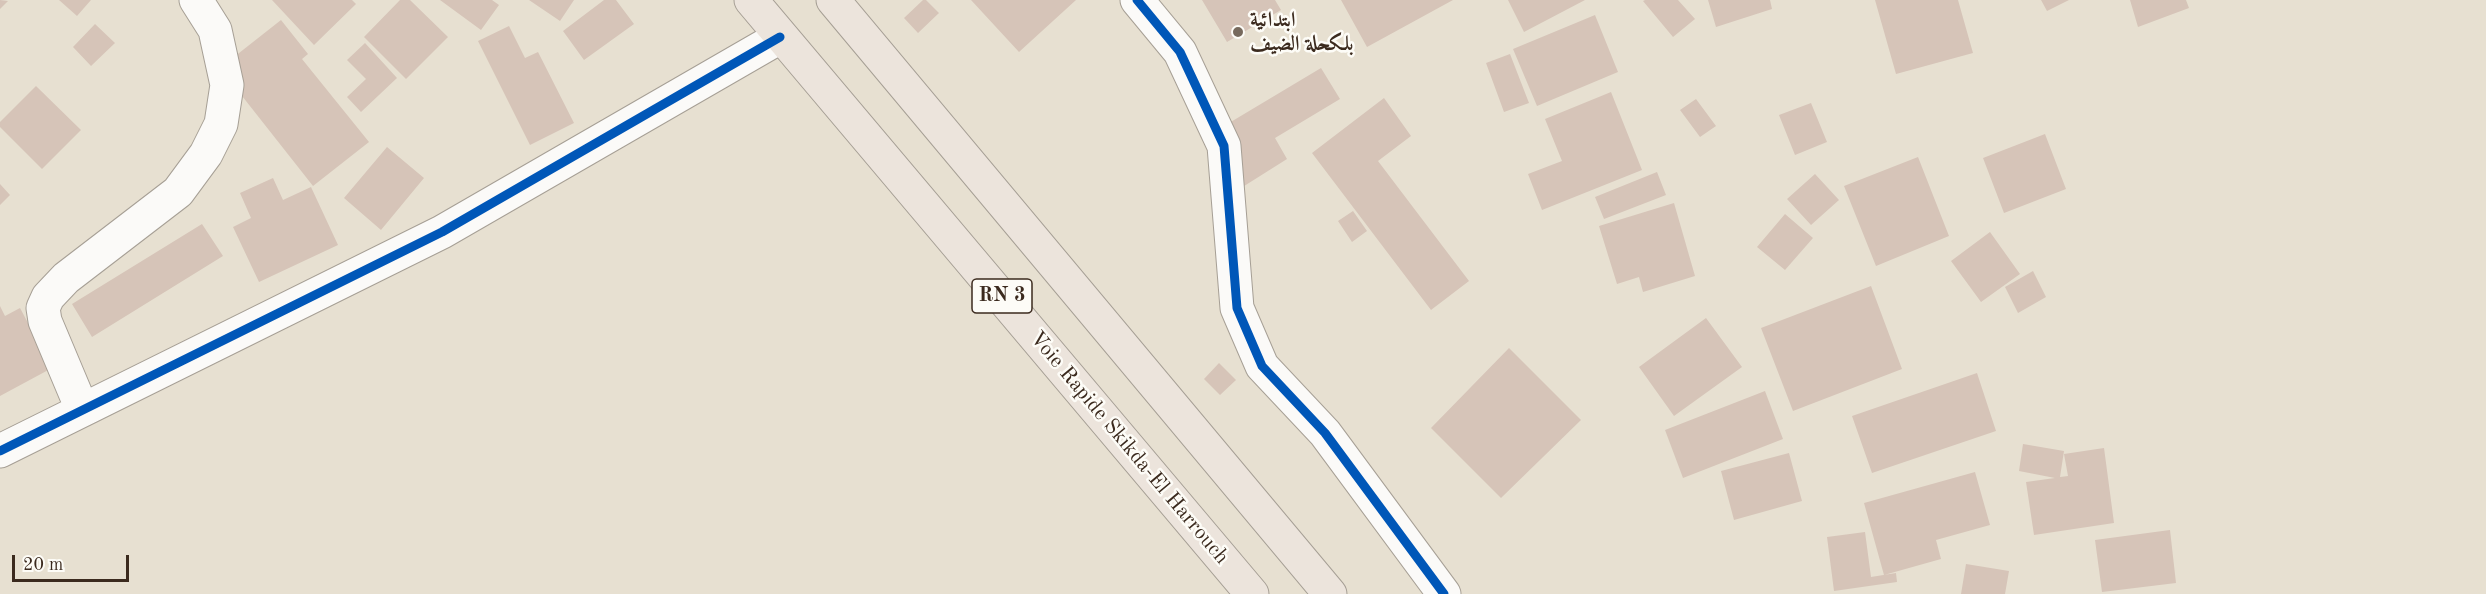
<!DOCTYPE html>
<meta charset="utf-8">
<style>
body{margin:0}
#map{position:relative;width:2486px;height:594px;overflow:hidden;background:#e7e0d1;font-family:"Old Standard TT",serif}
canvas{display:block}
.scale{position:absolute;left:12px;top:555px;width:117px;height:27px;box-sizing:border-box;border:3px solid #3b2a1e;border-top:0;padding-left:8px;font-size:18px;line-height:21px;white-space:nowrap;color:#3b2a1e;-webkit-text-stroke:4px #fdfcf7;paint-order:stroke}
</style>
<div id="map">
<canvas width="2486" height="594"></canvas>
<div class="scale">20 m</div>
</div>
<script>
const ctx = document.querySelector('canvas').getContext('2d');
ctx.lineJoin = 'round';
function paint(path, color) { ctx.fillStyle = color; ctx.fill(path, 'evenodd'); }
function stroke(path, color, width, dash) { ctx.strokeStyle = color; ctx.lineWidth = width; ctx.lineCap = dash ? 'butt' : 'round'; ctx.setLineDash(dash || []); ctx.stroke(path); }
function write(font, color, halo, rows, align = 'center') {
  ctx.font = font + ' "Old Standard TT",Amiri,serif'; ctx.lineWidth = 5; ctx.setLineDash([]); ctx.textBaseline = 'middle'; ctx.strokeStyle = halo; ctx.fillStyle = color; for (const [text, x, y, turn = 0] of rows) {
    ctx.save(); ctx.translate(x, y); ctx.rotate((+turn || 0) * Math.PI / 180); ctx.textAlign = isNaN(turn) ? turn : align; if (halo) ctx.strokeText(text, 0, 0); ctx.fillText(text, 0, 0); ctx.restore();
  }
}
paint(new Path2D(`
 M0,0L8,1L0,9Z
 M59,0H91L77,16Z
 M272,0H352L356,4L314,45Z
 M400,0H410L448,37L406,79L364,37Z
 M440,0H492L499,5L481,30Z
 M529,0H574L560,21Z
 M604,0H616L634,24L584,60L563,31Z
 M923,0H926L939,13L918,33L904,18Z
 M971,0H1076L1019,52Z
 M1202,0H1275L1281,10L1227,42Z
 M1341,0H1453L1367,47Z
 M1508,0H1585L1524,32Z
 M1645,0H1678L1695,19L1673,37L1643,1Z
 M1708,0H1770L1772,9L1716,27Z
 M1875,0H1958L1973,53L1896,74Z
 M2041,0H2069L2047,11Z
 M2130,0H2186L2189,8L2138,27Z
 M1595,15L1618,72L1537,106L1513,49Z
 M281,20L308,54L302,59L369,142L313,186L220,68Z
 M95,24L115,43L91,66L73,47Z
 M509,26L525,58L538,52L574,123L530,145L478,41Z
 M365,43L397,78L361,112L347,97L366,79L347,60Z
 M1510,54L1529,103L1504,112L1486,63Z
 M1321,68L1340,99L1275,138L1287,159L1241,188L1209,135Z
 M36,86L81,130L42,169L0,127V122Z
 M1611,92L1642,170L1542,210L1528,174L1562,161L1545,119Z
 M1384,98L1411,136L1378,161L1469,281L1431,310L1312,153Z
 M1696,99L1716,126L1700,137L1680,110Z
 M1811,103L1827,142L1795,155L1779,115Z
 M2045,134L2066,189L2004,213L1983,158Z
 M387,147L424,178L381,230L344,198Z
 M1918,157L1949,236L1876,266L1844,186Z
 M1657,172L1666,195L1604,219L1595,197Z
 M1815,174L1839,200L1811,225L1787,199Z
 M273,178L283,200L311,187L338,245L259,282L233,227L251,218L240,193Z
 M0,184L10,195L0,205Z
 M1674,203L1695,276L1643,292L1639,277L1617,284L1599,226Z
 M1353,211L1367,231L1352,242L1338,221Z
 M1785,214L1813,238L1785,270L1757,247Z
 M202,224L223,256L92,337L72,304Z
 M1990,232L2020,274L1981,302L1951,261Z
 M2033,271L2046,297L2018,313L2005,287Z
 M1871,286L1902,369L1793,411L1761,328Z
 M0,306L5,316L20,308L52,368L0,396Z
 M1706,318L1742,367L1674,416L1639,367Z
 M1509,348L1581,420L1501,498L1431,428Z
 M1219,363L1236,380L1220,395L1204,379Z
 M1977,373L1996,431L1872,473L1852,416Z
 M1765,391L1783,439L1683,478L1665,430Z
 M2023,444L2064,451L2060,477L2068,476L2064,454L2104,448L2114,523L2034,535L2026,482L2055,478L2019,471Z
 M1789,453L1802,501L1734,520L1721,471Z
 M1975,472L1990,525L1936,540L1941,559L1884,575L1864,503Z
 M2170,530L2176,583L2102,592L2095,540Z
 M1865,532L1871,577L1896,573L1897,582L1834,591L1827,537Z
 M1966,564L2009,571L2005,594H1961Z`), '#d6c4b8');
const minor = new Path2D(`
 M1137,0L1180,52L1224,146L1237,308L1262,366L1325,433L1444,594
 M82,409L45,321L43,308L48,297L66,278L178,192L206,154L221,124L227,85L215,30L196,0
 M0,451L442,232L780,37`);
const highway = new Path2D(`
 M751,0L1252,594
 M833,0L1330,594`);
stroke(minor, '#a69f95', 35);
stroke(highway, '#a69f95', 35);
stroke(minor, '#fbfaf8', 33);
stroke(highway, '#ece4dc', 33);
stroke(new Path2D(`
 M1137,0L1180,52L1224,146L1237,308L1262,366L1325,433L1444,594
 M0,451L442,232L780,37`), '#0057b8', 9);
for (const [x, y, r, color] of [
 [1238,32,6,"#776a5d"]
]) { const dot = new Path2D(); dot.arc(x, y, r, 0, 2 * Math.PI); ctx.fillStyle = color; ctx.fill(dot); stroke(dot, '#fdfcf7', 2); }
for (const [x, y, w] of [
 [1002,296,60]
]) { const box = new Path2D(); box.roundRect(x - w / 2, y - 17, w, 34, 4.5); ctx.fillStyle = '#fdfcf7'; ctx.fill(box); stroke(box, '#3b2a1e', 1.5); }
write('bold 20px', '#3b2a1e', null, [
 ["RN 3",1002,296]
]);
write('bold 21px', '#3b2a1e', '#fdfcf7', [
 ["ابتدائية",1250,20],
 ["بلكحلة الضيف",1250,44]
], 'left');
write('21px', '#3b2a1e', '#fdfcf7', [
 ["Voie Rapide Skikda-El Harrouch",1129,448,50]
]);
</script>
